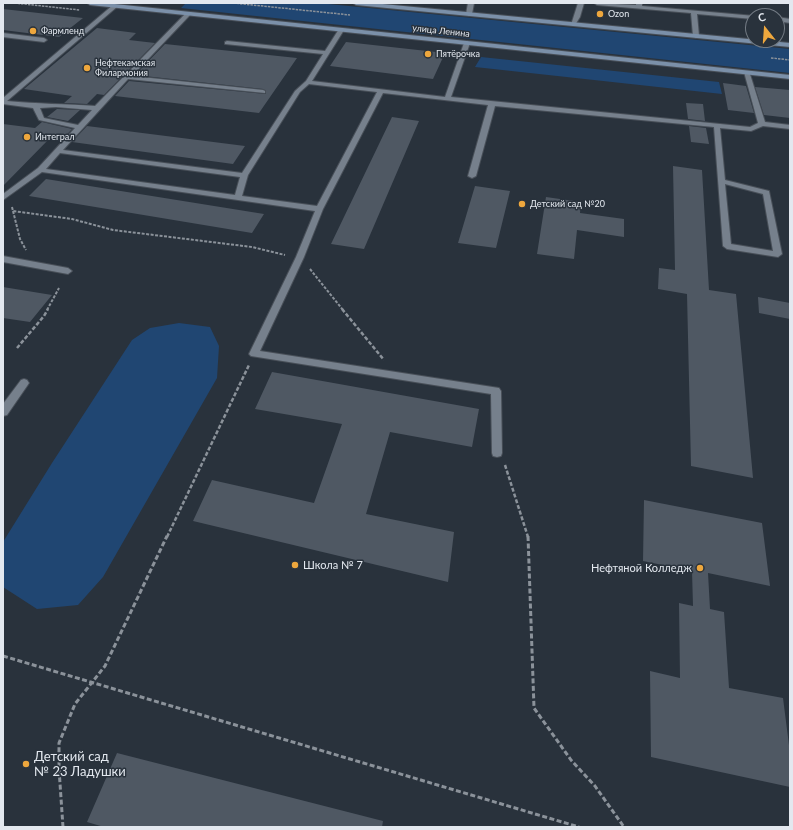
<!DOCTYPE html>
<meta charset="utf-8">
<style>
body{margin:0}
#map{position:relative;width:793px;height:830px;overflow:hidden;background:#29323c;font-family:Lato,sans-serif}
canvas{display:block}
.frame{position:absolute;inset:0;border:4px solid #e3e8ef;pointer-events:none}
.north{position:absolute;left:745px;top:8px;width:40px;height:40px;box-sizing:border-box;background:#29323c;border:1px solid #737b84;border-radius:50%;rotate:343deg;font-size:11px;font-weight:700;line-height:16px;text-align:center;color:#e3e8ef}
.north::after{content:'';display:block;margin:auto;width:14px;height:18px;background:#eea73d;clip-path:polygon(50% 0,100% 100%,50% 72%,0 100%)}
</style>
<div id="map">
<canvas width="793" height="830"></canvas>
<div class="frame"></div>
<div class="north">С</div>
</div>
<script>
const ctx = document.querySelector('canvas').getContext('2d');
ctx.lineJoin = 'round';
function paint(path, color) { ctx.fillStyle = color; ctx.fill(path, 'evenodd'); }
function stroke(path, color, width, dash) { ctx.strokeStyle = color; ctx.lineWidth = width; ctx.lineCap = dash ? 'butt' : 'round'; ctx.setLineDash(dash || []); ctx.stroke(path); }
function write(font, color, halo, rows, align = 'center') {
  ctx.font = font + ' Lato,sans-serif'; ctx.lineWidth = 3; ctx.setLineDash([]); ctx.textBaseline = 'middle'; ctx.strokeStyle = halo; ctx.fillStyle = color; for (const [text, x, y, turn = 0] of rows) {
    ctx.save(); ctx.translate(x, y); ctx.rotate((+turn || 0) * Math.PI / 180); ctx.textAlign = isNaN(turn) ? turn : align; if (halo) ctx.strokeText(text, 0, 0); ctx.fillText(text, 0, 0); ctx.restore();
  }
}
paint(new Path2D(`
 M186,3H318L790,49V73L181,8Z
 M481,57L719,82L722,94L475,67Z
 M179,323L210,327L219,346L217,378L103,577L78,605L37,609L3,587V542L52,463L132,340L150,328Z`), '#204672');
paint(new Path2D(`
 M3,9L83,18L59,37L3,30Z
 M97,28L136,33L129,40L155,43L104,95L97,94L87,104L64,103L72,96L24,89Z
 M346,42L445,53L433,79L330,66Z
 M165,44L297,58L259,113L115,96L129,81L266,94V91L263,89L135,75Z
 M723,83L746,86L754,113L728,110Z
 M755,87L790,90V118L764,115Z
 M686,103L703,104L705,121L688,119Z
 M57,109L80,110L68,121L47,117Z
 M392,117L419,121L364,249L331,244Z
 M42,122L72,129L61,141L49,139L3,186V124L35,128Z
 M87,126L245,146L233,164L72,142Z
 M689,126L706,128L709,144L691,142Z
 M673,166L702,170L709,290L736,294L753,478L691,466L687,294L658,289L659,268L675,270Z
 M46,179L264,214L252,233L29,196Z
 M475,186L510,191L496,248L458,243Z
 M546,197L581,202L580,213L624,219V237L577,230L574,259L537,254Z
 M3,287L52,295L30,322L3,318Z
 M758,297L790,303V319L759,313Z
 M272,372L479,409L472,447L390,432L366,514L454,532L448,582L193,521L212,480L314,503L342,424L255,409Z
 M644,500L762,523L770,586L708,573L710,609L724,612L729,688L783,698L790,753V787L651,757L650,671L680,678L679,603L693,606L692,571L643,561Z
 M117,753L383,821L382,827H104L87,822Z`), '#4f5863');
const lane = new Path2D(`
 M468,3H474L472,14L469,16L466,14Z
 M578,3H584L580,17L575,25H571Z
 M594,3L636,5V3H642V6L755,16H753V19L697,14L699,36L696,38L693,36L691,13L597,5Z
 M113,5L118,6L7,101C37,104 66,104 95,106L186,13H190V15L132,76L263,90L265,91V93L128,79L63,150L242,173L295,91L306,81L323,54L225,44V42L227,41L325,51L339,29H343L344,30L312,81L445,97L464,43L467,41L470,43L451,97L750,127L758,123L744,72L749,71L765,122L790,125V129L763,126L751,131L720,128L725,180L769,191L782,254L778,257L727,249L723,246L714,127L495,106L476,176L472,178L468,176L488,105L383,93L323,209L304,257L260,351L499,388L501,391L502,453L501,456L497,457L493,456L492,453L491,394L251,356L249,354L296,257L315,211L42,172L3,200V194L38,168L75,128L39,120L33,108L3,104V98ZM309,84L377,92L317,206L242,196L248,175L300,92ZM56,107L92,110L78,125L44,118L40,108ZM60,153L240,177L235,195L46,169ZM725,184L763,194L773,251L731,244Z
 M777,17L790,19V23L777,21Z
 M3,33L44,38L47,40L44,42L3,37Z
 M3,256L68,268L72,271L68,274L3,262Z
 M24,379L27,380L29,383L27,386L7,415L3,416V404L21,380Z`);
const secondary = new Path2D(`
 M87,3H105L790,75V79L90,5Z
 M353,3H372L790,43V47L356,5Z`);
stroke(lane, '#484f58', 2);
stroke(secondary, '#484f58', 2);
stroke(new Path2D(`
 M14,3L80,10
 M233,3L350,15
 M771,58L790,60`), '#8b929a', 1.5, [2.5, 1]);
stroke(new Path2D(`
 M12,207L13,211L72,219L113,230L252,247L285,255
 M13,211L20,239L26,250
 M310,269L343,310
 M47,310L59,288`), '#8b929a', 2, [3, 1.5]);
stroke(new Path2D(`
 M342,309L384,360
 M17,348L44,316L48,309
 M505,465L528,537
 M167,537L249,365`), '#8b929a', 2.5, [4, 2]);
stroke(new Path2D(`
 M528,536L534,708L571,760L595,786L624,827
 M3,656L579,827
 M63,827L59,769V743L75,704L105,666L167,536`), '#8b929a', 3, [5, 2.5]);
paint(lane, '#76808c');
paint(secondary, '#7b90a9');
for (const [x, y, r, color] of [
 [600,14,4,"#eea73d"],
 [33,31,4,"#eea73d"],
 [428,54,4,"#eea73d"],
 [87,68,4,"#eea73d"],
 [27,137,4,"#eea73d"],
 [522,204,4,"#eea73d"],
 [295,565,4,"#eea73d"],
 [700,568,4,"#eea73d"],
 [26,764,4,"#eea73d"]
]) { const dot = new Path2D(); dot.arc(x, y, r, 0, 2 * Math.PI); ctx.fillStyle = color; ctx.fill(dot); stroke(dot, '#29323c', 1.5); }
write('9px', '#e3e8ef', '#29323c', [
 ["Ozon",608,14],
 ["Фармленд",41,31],
 ["Пятёрочка",436,54],
 ["Нефтекамская",95,63],
 ["Филармония",95,73],
 ["Интеграл",35,137],
 ["Детский сад №20",530,204]
], 'left');
write('9px', '#e3e8ef', '#29323c', [
 ["улица Ленина",441,31,6]
]);
write('11px', '#e3e8ef', '#29323c', [
 ["Школа № 7",303,565],
 ["Нефтяной Колледж",692,568,"right"]
], 'left');
write('13px', '#e3e8ef', '#29323c', [
 ["Детский сад",34,757],
 ["№ 23 Ладушки",34,772]
], 'left');
</script>
